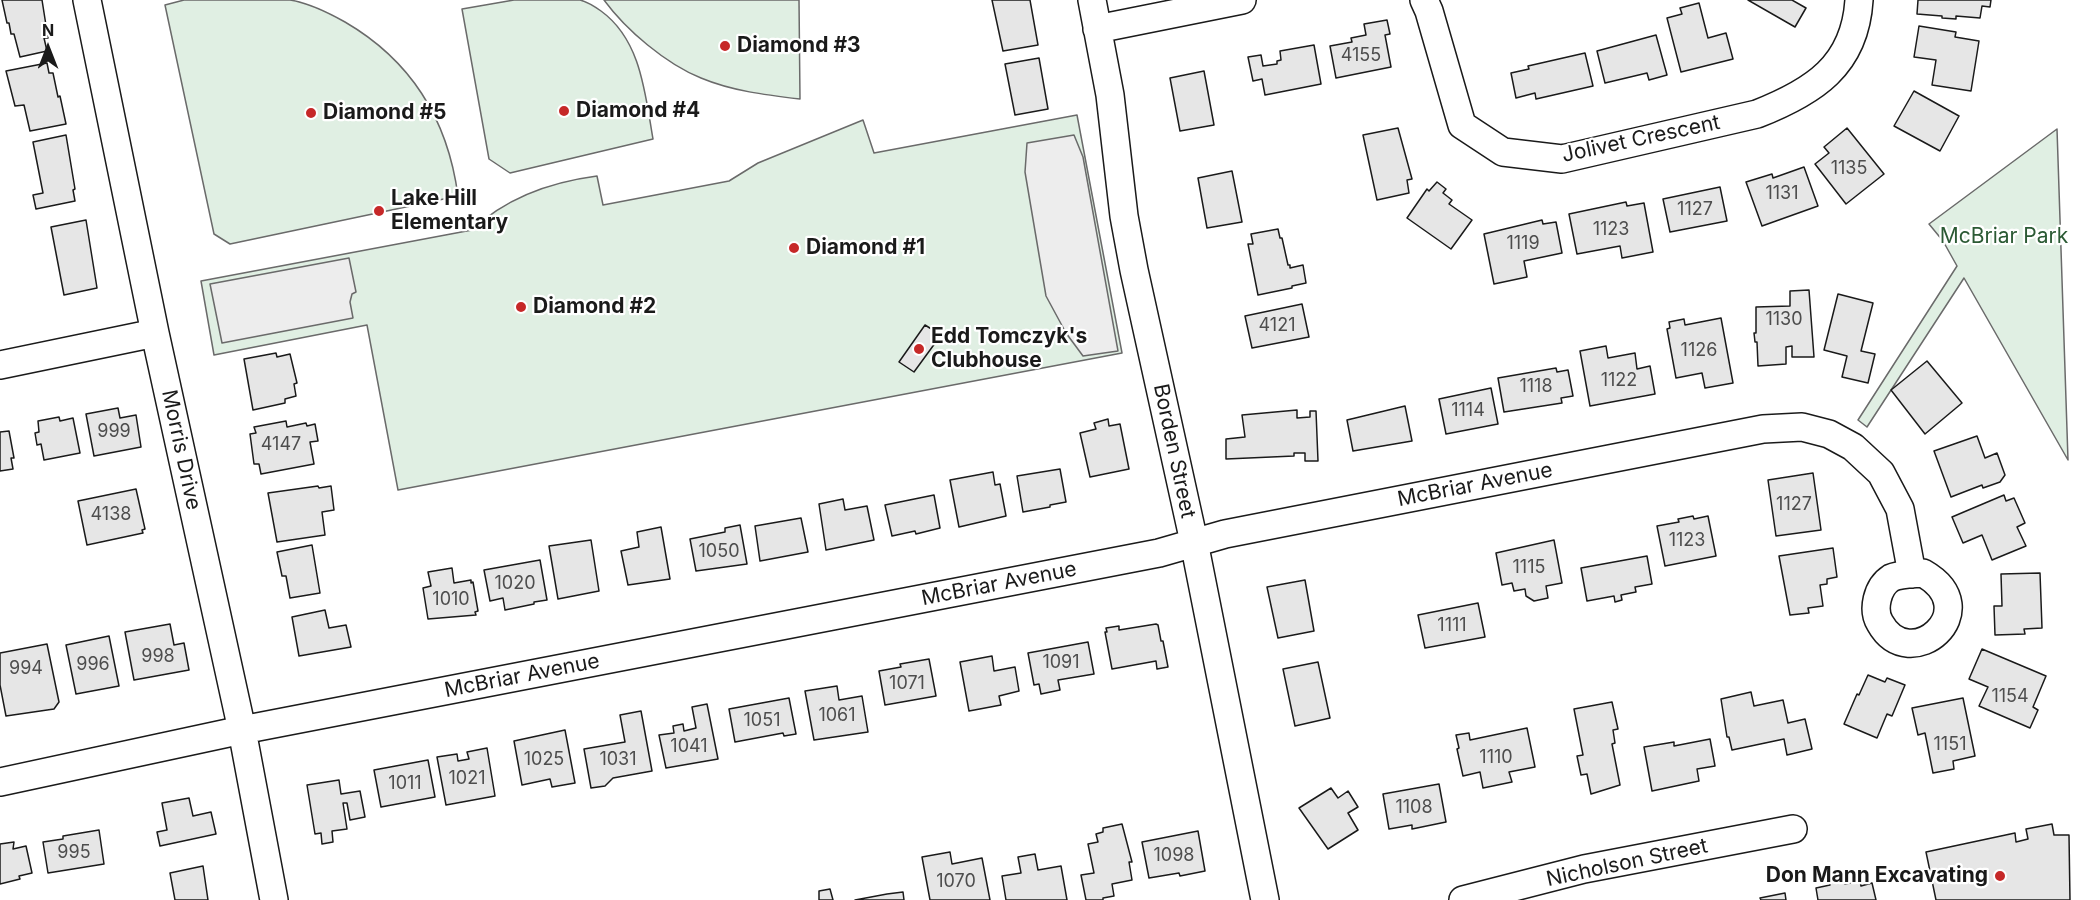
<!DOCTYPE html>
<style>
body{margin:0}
#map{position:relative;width:2100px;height:900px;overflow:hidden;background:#fff;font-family:Inter,sans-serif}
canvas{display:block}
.north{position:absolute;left:18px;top:18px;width:60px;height:60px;-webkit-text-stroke:4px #fff;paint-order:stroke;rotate:0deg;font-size:16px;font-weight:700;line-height:24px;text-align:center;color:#1a1a1a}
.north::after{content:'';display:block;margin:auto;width:21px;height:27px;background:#1a1a1a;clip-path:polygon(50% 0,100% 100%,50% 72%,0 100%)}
</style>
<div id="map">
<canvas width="2100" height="900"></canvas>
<div class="north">N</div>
</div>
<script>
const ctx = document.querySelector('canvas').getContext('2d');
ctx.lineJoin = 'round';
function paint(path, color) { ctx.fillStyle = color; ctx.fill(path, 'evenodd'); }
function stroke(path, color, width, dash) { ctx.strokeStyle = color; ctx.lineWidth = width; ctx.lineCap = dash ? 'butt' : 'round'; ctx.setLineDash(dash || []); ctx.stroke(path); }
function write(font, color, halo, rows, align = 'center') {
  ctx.font = font + ' Inter,sans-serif'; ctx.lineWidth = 4.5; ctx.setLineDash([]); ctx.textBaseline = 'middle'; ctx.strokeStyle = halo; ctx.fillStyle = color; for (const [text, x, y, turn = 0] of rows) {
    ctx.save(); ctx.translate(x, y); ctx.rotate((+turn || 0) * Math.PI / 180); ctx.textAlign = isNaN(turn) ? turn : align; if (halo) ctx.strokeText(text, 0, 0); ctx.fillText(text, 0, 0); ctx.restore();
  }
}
const green = new Path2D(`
 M184,0C209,0 233,0 258,0C268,0 280,0 290,0C309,3 329,13 345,22C412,61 448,121 458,196L230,244L214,234L165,5Z
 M514,0H580C588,2 594,6 601,11C641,40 645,93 653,139L510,173L489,159L462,9Z
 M604,0H799L800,99C766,95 732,91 701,78C666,64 626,30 604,0Z
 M1077,115L1122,353L398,490L367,325L214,355L201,281L472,230C507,197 551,182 597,176L603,205L729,181L758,163L863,120L874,153Z
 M2057,129L2068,460L1964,278L1867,427L1858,420L1957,266L1943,241L1929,224Z`);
paint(green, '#e0efe3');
stroke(green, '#6a6a6a', 1.5);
const parking = new Path2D(`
 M1074,135L1083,157L1118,351L1083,356L1066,333L1046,296L1025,172L1027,143Z
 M349,258L356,292L352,294L350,302L353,318L222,343L210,284Z`);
paint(parking, '#ededed');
stroke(parking, '#6a6a6a', 1.5);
const building = new Path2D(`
 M2,0H42L48,38H44L47,51L20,57L14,34H11L9,23H7Z
 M992,0H1030L1038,45L1003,51Z
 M1748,0H1792L1806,8L1795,27Z
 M1918,0H1991L1990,7L1982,6L1980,18L1956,16V19L1942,18V16L1917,14Z
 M1699,3L1708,38L1726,33L1733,59L1681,72L1667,18L1682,14L1680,8Z
 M1387,20L1390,34L1385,35L1391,67L1336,78L1330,46L1352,42L1351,38L1366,35L1364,24Z
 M1919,26L1956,32L1955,37L1979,41L1971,91L1932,85L1936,60L1914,57Z
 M1656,35L1667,75L1649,80L1647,73L1605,83L1597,51Z
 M1314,45L1321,84L1265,95L1262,79L1253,81L1248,57L1261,55L1263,66L1277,64V61L1281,60L1280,51Z
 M1585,53L1593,86L1536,99L1535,93L1516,98L1511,73L1529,69L1528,66Z
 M1039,58L1048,109L1015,115L1005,64Z
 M47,63L49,73H53L58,97L60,96L66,124L30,131L24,105L15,106L6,71Z
 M1204,71L1214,125L1180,131L1170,78Z
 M1914,91L1959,116L1940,151L1894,126Z
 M1398,128L1412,179L1407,180L1409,193L1377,200L1363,135Z
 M1847,128L1884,174L1846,204L1815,164L1829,153L1824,147Z
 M66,135L75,189L73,190L75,201L36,209L33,195L43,193L33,142Z
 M1804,167L1818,206L1762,226L1746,182L1772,174L1773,178Z
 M1232,171L1242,222L1207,228L1198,178Z
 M1437,182L1446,189L1443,193L1452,200L1449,204L1472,220L1451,249L1407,218L1427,189L1429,191Z
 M1720,187L1727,221L1670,232L1663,199Z
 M1626,202L1627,206L1644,203L1653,252L1622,258L1620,246L1577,254L1569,214Z
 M86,220L97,288L64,295L51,227Z
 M1542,220L1543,224L1556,222L1562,253L1524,261L1527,277L1494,284L1484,234Z
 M1278,229L1280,238H1282L1288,265H1290V268L1303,265L1306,283L1292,286V288L1258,295L1248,244H1253L1251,234Z
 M1809,290L1814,357H1792V346L1786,347V364L1758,366L1757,342H1755L1754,333H1756V307L1790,306V291Z
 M1838,294L1873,303L1861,351L1875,354L1868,383L1842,377L1847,356L1824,350Z
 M1302,304L1309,337L1252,348L1245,316Z
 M1721,318L1733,383L1705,388L1702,373L1676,378L1667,329L1670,328L1669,322L1684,319L1685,325Z
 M925,325L941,335L914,372L899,362Z
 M1606,346L1608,358L1635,353L1637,369L1650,366L1655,394L1590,406L1580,351Z
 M276,353L277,357L290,354L297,383L294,384L296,396L285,399V403L253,410L244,359Z
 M1927,361L1962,403L1925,434L1891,390Z
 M1556,368L1557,372L1568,370L1573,396L1561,398L1562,403L1504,412L1498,378Z
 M1491,388L1498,424L1446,434L1439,399Z
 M1405,406L1412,441L1353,451L1347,420Z
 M118,408L120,418L136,415L141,447L94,456L86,414Z
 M1297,410V418L1310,417V411H1316L1318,461H1305V453H1294V456L1226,459V439L1245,437L1242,415Z
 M59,417L60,421L73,418L80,453L44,460L41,444L37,445L35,433L39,432L38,421Z
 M1108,419L1109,426L1120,424L1129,469L1090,477L1080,433L1096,429L1094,423Z
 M286,421L287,427L306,423L307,426L315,424L318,441L310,442L314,464L261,474L259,464H254L250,434L256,433L254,427Z
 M9,431L14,458H11L13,469L0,471V432Z
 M1977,436L1985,458L1997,453L2005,475L2000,482L1983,488L1982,485L1951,497L1934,451Z
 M1060,469L1066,502L1050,505V507L1023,512L1017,476Z
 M993,472L995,485L1000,484L1006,516L959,527L950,480Z
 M1813,473L1821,530L1776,536L1768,480Z
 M318,486L319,488L331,486L334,510L322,512L325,535L277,542L268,493Z
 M136,489L145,529L142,530L143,533L87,545L78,501Z
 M934,495L940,528L916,534L915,531L892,536L885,505Z
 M2004,495L2006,501L2014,498L2025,523L2017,527L2026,546L1992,560L1982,535L1963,543L1952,517Z
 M843,499L845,510L867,506L874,540L826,550L819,504Z
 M1693,516L1694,519L1708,516L1716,556L1665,566L1657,526L1679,522L1678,519Z
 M801,518L808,552L760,561L755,526Z
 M740,525L747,564L696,571L690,539L725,532V528Z
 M661,527L670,579L628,585L621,551L639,547L637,532Z
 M591,540L599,591L558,599L549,546Z
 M1554,540L1562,583L1546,586L1548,598L1534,601L1526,596L1525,589L1514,591L1512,583L1502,585L1496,553Z
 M312,545L320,593L290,598L286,576H282L277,552Z
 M1833,548L1837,577L1827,579V584L1820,585L1823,606L1808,608L1809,613L1790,615L1779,556Z
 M1647,556L1652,584L1635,587L1636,592L1621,595L1622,600L1615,602L1614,596L1587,601L1581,568Z
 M540,560L547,600L534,602V604L505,610L503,598L490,601L484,570Z
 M452,568L454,583L471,580V583L473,582L478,611L475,612L476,615L428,619L423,588L431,586L428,572Z
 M2040,573L2042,628L2024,629L2025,634L1995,635L1994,606H2002L2001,574Z
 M1305,580L1314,631L1278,638L1267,587Z
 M1478,603L1485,637L1425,648L1418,615Z
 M325,610L329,628L346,625L351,647L299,656L292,617Z
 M170,624L174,645L184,643L189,670L134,680L125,632Z
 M1156,624L1158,625L1161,641H1163L1168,667L1157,669L1156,661L1112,669L1105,632H1107L1106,628L1119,626V630Z
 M109,636L119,686L76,694L66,645Z
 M1088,642L1094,674L1058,680L1060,690L1041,694L1039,684L1034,685L1028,653Z
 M47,644L59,702L54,709L6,716L0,685V653Z
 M1982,649L2046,676L2033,707L2038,710L2030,728L1979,706L1988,687L1969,679Z
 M992,656L994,671L1015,667L1019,691L999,696L1001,705L969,711L960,662Z
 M929,659L936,696L885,705L879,671L901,667L900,664Z
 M1318,662L1330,718L1295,726L1283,669Z
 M1868,675L1885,682L1887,678L1905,685L1892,716L1887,714L1877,738L1844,724L1857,694L1859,695Z
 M837,686L839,700L862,696L868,732L814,740L805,691Z
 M1751,692L1754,706L1783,700L1788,723L1805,719L1812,749L1787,755L1784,739L1732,750L1729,737H1727L1721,699Z
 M789,698L796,734L784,736L783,733L735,742L729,709Z
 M1963,698L1975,756L1953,761L1954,769L1933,773L1925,733L1918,735L1912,708Z
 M1612,702L1618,729L1613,730L1615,743L1612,744L1620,785L1591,794L1587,774L1581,775L1577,756L1583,755L1574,709Z
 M707,704L718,759L666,768L659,735L674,733L673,726L683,724L684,731L696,728L692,707Z
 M641,711L652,771L613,778L605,786L591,788L584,749L625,742L620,715Z
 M1527,728L1535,767L1509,772L1512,782L1483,788L1480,772L1463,776L1457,749L1459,748L1456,735L1469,733L1470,740Z
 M565,730L575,783L552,787L550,779L522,785L514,741Z
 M1710,739L1715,766L1697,769L1699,781L1652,791L1644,747L1674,742V746Z
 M487,748L495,796L446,805L437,757L457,754L458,761L469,759L467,752Z
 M428,760L435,797L381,807L374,770Z
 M339,780L341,794L360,791L365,817L350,820L347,803H343L347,829L332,831L333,842L322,844L321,833L315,834L307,785Z
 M1439,784L1446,822L1412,829V825L1389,829L1383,794Z
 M1331,788L1338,798L1348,791L1358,807L1348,813L1358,830L1328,849L1299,808Z
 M189,798L193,816L211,812L216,834L160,846L157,832L167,830L162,803Z
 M1122,824L1132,862H1129L1132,880L1112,884L1114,896L1103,898V900H1086L1081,875L1094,873L1088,844L1098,842L1096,834L1103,832V828Z
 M2052,824L2054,835H2069L2070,900H1936L1926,852L2015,833L2016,842L2028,839L2026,829Z
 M99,830L104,864L48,873L43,842L63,839V836Z
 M1198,831L1205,871L1180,876L1179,873L1149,878L1142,842Z
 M14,842L13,849L26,846L32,873L19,876L20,879L0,884V844Z
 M950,852L952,864L982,858L990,900H930L922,857Z
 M1035,854L1038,870L1061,866L1067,900H1006L1002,876L1021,873L1018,857Z
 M203,866L208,900H175L170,873Z
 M1844,877L1845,884L1860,881L1861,886L1872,883L1876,900H1818L1816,888L1830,885L1829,881Z
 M830,889L833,900H819V891Z
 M903,892L904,900H855L887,894Z
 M1785,893L1786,900H1761L1760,898Z`);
paint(building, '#e6e6e6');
stroke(building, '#1a1a1a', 1.5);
const minor = new Path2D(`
 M87,0L155,333L242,730L274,900
 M1092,0L1110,95L1124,216L1134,270L1194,542L1265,900
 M1424,0L1429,11L1462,125L1503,152L1562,159L1757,114C1813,92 1855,66 1859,0
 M1097,29L1242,0
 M0,365L155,333
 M1923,573C1988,610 1910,677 1880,623C1872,610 1877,587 1891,578C1899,574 1914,574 1923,573Z
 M0,782L242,730L1159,553L1225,534L1763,429L1802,427L1829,434L1853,447L1881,473L1900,509L1912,574
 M1463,900L1584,869L1793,829`);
stroke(minor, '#1a1a1a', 30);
stroke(minor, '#fff', 27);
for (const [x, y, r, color] of [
 [725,46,6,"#c62828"],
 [564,111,6,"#c62828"],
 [311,113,6,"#c62828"],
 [379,211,6,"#c62828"],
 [794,248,6,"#c62828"],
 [521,307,6,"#c62828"],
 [919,349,6,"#c62828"],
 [2000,876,6,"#c62828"]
]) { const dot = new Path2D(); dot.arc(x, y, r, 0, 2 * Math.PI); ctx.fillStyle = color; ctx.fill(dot); stroke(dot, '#fff', 2); }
write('18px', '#4d4d4d', null, [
 ["4155",1361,56],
 ["1135",1849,169],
 ["1131",1782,194],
 ["1127",1695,210],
 ["1123",1611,230],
 ["1119",1523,244],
 ["1130",1784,320],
 ["4121",1277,326],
 ["1126",1699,351],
 ["1122",1619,381],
 ["1118",1536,387],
 ["1114",1468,411],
 ["999",114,432],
 ["4147",281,445],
 ["1127",1794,505],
 ["4138",111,515],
 ["1123",1687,541],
 ["1050",719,552],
 ["1115",1529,568],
 ["1020",515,584],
 ["1010",451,600],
 ["1111",1452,626],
 ["998",158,657],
 ["1091",1061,663],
 ["996",93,665],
 ["994",26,669],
 ["1071",907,684],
 ["1154",2010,697],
 ["1061",837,716],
 ["1051",762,721],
 ["1151",1950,745],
 ["1041",689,747],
 ["1110",1496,758],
 ["1025",544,760],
 ["1031",618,760],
 ["1021",467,779],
 ["1011",405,784],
 ["1108",1414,808],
 ["995",74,853],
 ["1098",1174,856],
 ["1070",956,882]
]);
write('bold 21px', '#1a1a1a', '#fff', [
 ["Diamond #3",737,46],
 ["Diamond #4",576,111],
 ["Diamond #5",323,113],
 ["Lake Hill",391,199],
 ["Elementary",391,223],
 ["Diamond #1",806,248],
 ["Diamond #2",533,307],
 ["Edd Tomczyk's",931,337],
 ["Clubhouse",931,361],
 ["Don Mann Excavating",1988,876,"right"]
], 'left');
write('21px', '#1a1a1a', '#fff', [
 ["Jolivet Crescent",1641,139,-12],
 ["Morris Drive",181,450,78],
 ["Borden Street",1174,451,78],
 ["McBriar Avenue",1475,485,-11],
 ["McBriar Avenue",999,584,-11],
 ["McBriar Avenue",522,676,-11],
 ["Nicholson Street",1627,863,-12]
]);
write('21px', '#2b5a34', '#fff', [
 ["McBriar Park",2004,237]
]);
</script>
